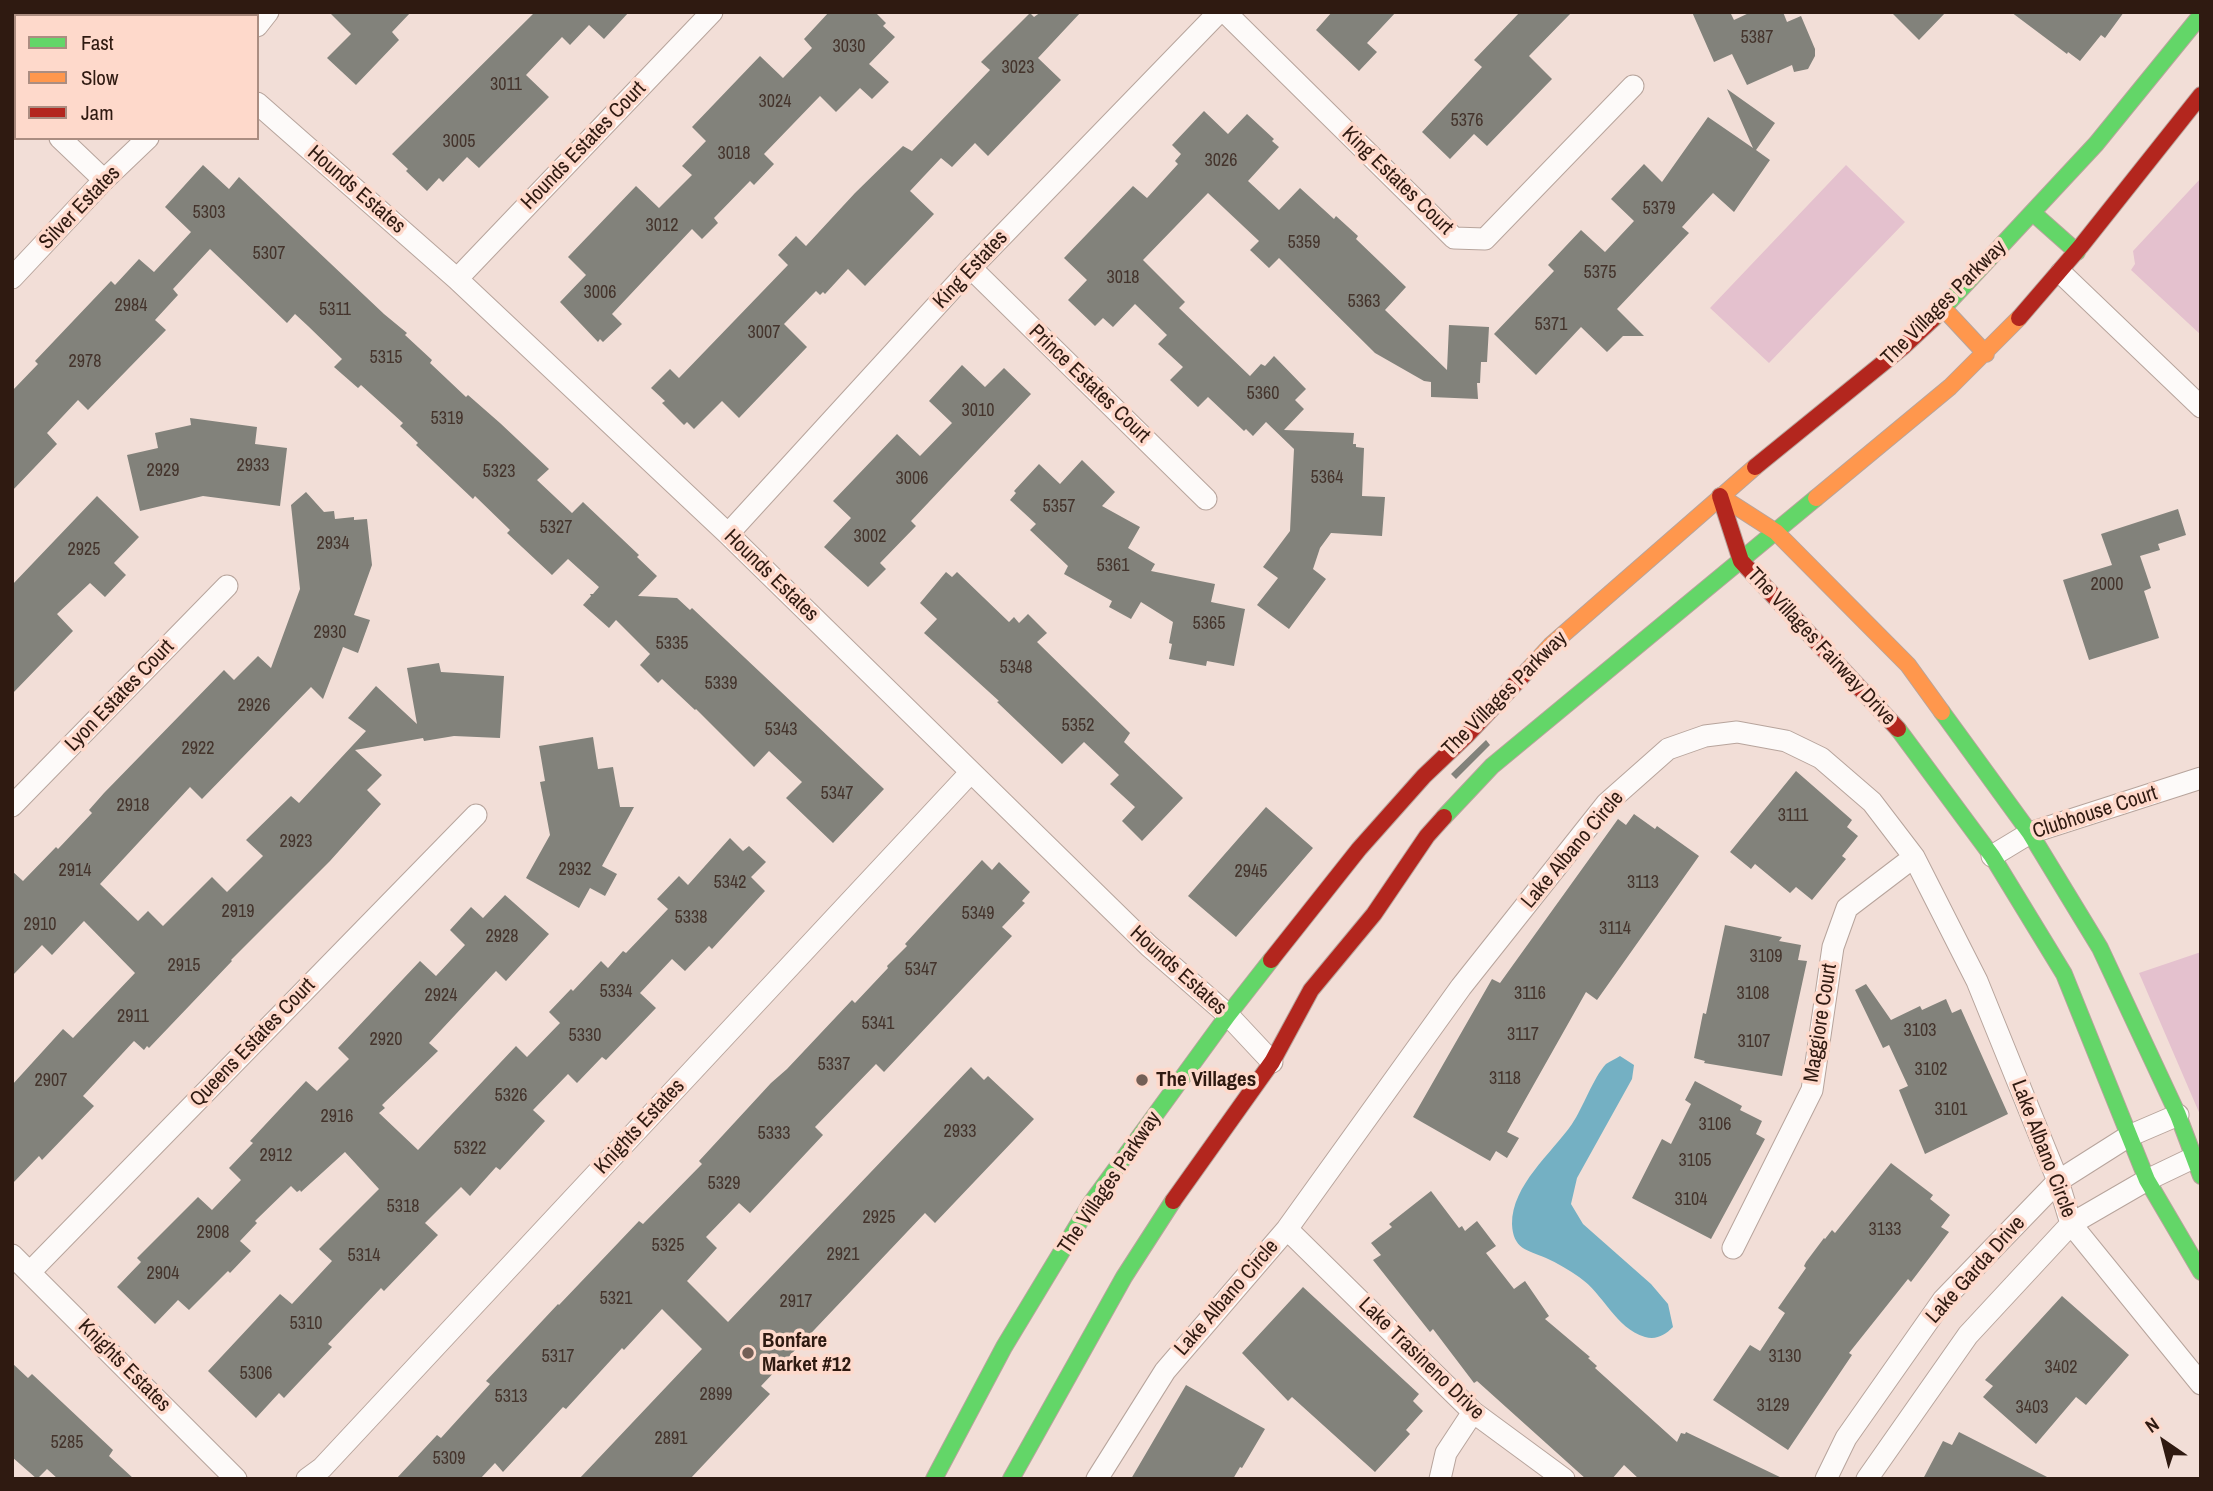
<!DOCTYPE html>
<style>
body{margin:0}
#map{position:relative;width:2213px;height:1491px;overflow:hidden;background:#f2ded7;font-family:"Archivo Narrow",sans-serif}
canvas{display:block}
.frame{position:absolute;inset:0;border:14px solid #2f1a11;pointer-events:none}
.legend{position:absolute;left:14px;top:14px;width:245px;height:126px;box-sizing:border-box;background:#fed9cb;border:2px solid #ab8d81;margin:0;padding:9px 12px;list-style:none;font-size:21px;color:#2f1a11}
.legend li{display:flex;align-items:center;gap:14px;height:35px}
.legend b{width:35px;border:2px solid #ab8d81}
.north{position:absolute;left:2129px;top:1407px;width:70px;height:70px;-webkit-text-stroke:5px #fed9cb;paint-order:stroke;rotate:325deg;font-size:19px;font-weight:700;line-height:28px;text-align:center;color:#2f1a11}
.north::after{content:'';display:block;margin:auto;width:24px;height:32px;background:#2f1a11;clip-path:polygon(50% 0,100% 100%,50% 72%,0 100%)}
</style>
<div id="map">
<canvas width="2213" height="1491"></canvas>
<div class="frame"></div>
<ul class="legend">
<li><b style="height:9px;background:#63d668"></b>Fast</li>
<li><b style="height:9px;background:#ff974d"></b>Slow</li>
<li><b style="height:9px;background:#b3261e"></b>Jam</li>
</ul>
<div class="north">N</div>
</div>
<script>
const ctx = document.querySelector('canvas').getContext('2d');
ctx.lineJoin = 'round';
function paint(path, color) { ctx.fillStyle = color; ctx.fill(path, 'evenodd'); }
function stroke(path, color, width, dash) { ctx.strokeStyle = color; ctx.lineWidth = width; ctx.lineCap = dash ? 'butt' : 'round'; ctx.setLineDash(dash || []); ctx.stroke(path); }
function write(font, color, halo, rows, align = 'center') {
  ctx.font = font + ' "Archivo Narrow",sans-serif'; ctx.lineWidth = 7; ctx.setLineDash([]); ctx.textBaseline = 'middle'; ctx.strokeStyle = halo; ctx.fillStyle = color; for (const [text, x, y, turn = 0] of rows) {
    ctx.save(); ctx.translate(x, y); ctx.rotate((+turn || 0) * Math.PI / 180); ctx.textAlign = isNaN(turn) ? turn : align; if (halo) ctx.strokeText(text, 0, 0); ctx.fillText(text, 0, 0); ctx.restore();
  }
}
paint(new Path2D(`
 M1846,165L1905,222L1769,363L1710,308Z
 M2201,178V335L2131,270L2135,264L2133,251Z
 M2201,952V1117L2139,973Z`), '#e4c1ce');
paint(new Path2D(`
 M1620,1056L1634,1065L1632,1079L1577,1178L1571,1204L1583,1224L1651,1284L1668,1304L1673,1327C1665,1335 1657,1340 1645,1337C1615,1328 1604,1294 1579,1277C1569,1270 1557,1263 1546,1258C1527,1250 1513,1249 1512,1224C1512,1185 1551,1154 1572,1124C1583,1108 1593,1078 1606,1064C1610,1061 1616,1059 1620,1056Z`), '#74b0c3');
paint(new Path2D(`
 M329,12H411L392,32L399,40L356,85L327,58L351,34Z
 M535,12H629L604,39L589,25L570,45L562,37L526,75L549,97L479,168L467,157L443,182L439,178L427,191L406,171L408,169L392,154Z
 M829,12H875L886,23L883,26L895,37L869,64L889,82L872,99L860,88L836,112L820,96L764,154L774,164L754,185L750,181L714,218L718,223L702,239L692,229L612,314L622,324L603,342L600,339L598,342L560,302L586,275L568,257L636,186L659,208L692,175L682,166L706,141L692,127L760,56L783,78L812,48L804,39Z
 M1041,12H1081L1038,58L1061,80L988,156L975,143L952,167L941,158L910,191L934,214L865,286L848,269L825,294L823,292L820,295L816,291L784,324L807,347L739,418L722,401L694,429L687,422L684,425L662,403L665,401L651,388L670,369L679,378L788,265L778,255L796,236L806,246L855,193L903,146L912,151L990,70L981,62L1030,13L1034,17Z
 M1332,12H1396L1367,43L1377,52L1359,71L1316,30Z
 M1520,12H1572L1529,56L1552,79L1487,146L1474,134L1450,159L1422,132L1482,67L1474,60Z
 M1692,12H1730L1734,20L1751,12H1783L1787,22L1801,16L1815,49V56L1808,69L1794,72L1792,65L1747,85L1732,54L1714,62Z
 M1891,12H1946L1919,40Z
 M2011,12H2124L2105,38L2101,35L2080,61L2068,52L2067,54Z
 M1727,89L1775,123L1756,150L1770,160L1734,212L1713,193L1682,227L1689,233L1617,309L1644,336H1623L1607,352L1581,327L1536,375L1494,334L1554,271L1548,265L1581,230L1605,252L1634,221L1611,199L1644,164L1662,182L1708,117L1753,148Z
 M1204,111L1228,134L1247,114L1274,139L1272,141L1279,147L1248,181L1279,210L1300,188L1334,219L1336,216L1358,236L1356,239L1406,287L1385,310L1447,370L1449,325L1489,327L1487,362H1481L1480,383H1477L1478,399L1431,397V382L1424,381L1375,353L1279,258L1269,268L1250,250L1259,241L1208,193L1143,260L1185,302L1179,308L1250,376L1261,364L1265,366L1274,356L1306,389L1295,400L1304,409L1284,430L1354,433L1353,444H1356V447L1364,448L1362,496L1385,497L1382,536L1331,533L1320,548L1313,569L1326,579L1289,629L1257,605L1278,578L1263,567L1290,531L1294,449L1266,422L1253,436L1246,429L1244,431L1208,397L1198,407L1170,380L1183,367L1158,344L1167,335L1135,304L1113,327L1103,318L1095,326L1068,300L1087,280L1064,258L1133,186L1147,198L1178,164L1175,161L1181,154L1172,145Z
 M203,165L229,189L239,177L384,314L407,333L405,335L432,360L430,363L466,397L468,395L500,423L549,469L537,480L572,513L583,502L639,555L637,557L657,576L638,596L677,598L690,610L692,608L884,789L833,843L786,798L802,782L769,751L754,767L696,709L695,710L662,679L658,683L640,665L650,654L616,620L609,628L583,605L591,596L590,594H593L599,587L568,559L552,575L507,533L510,530L475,496L473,499L416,445L418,443L400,426L403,423L361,385L358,388L334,367L342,359L308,326L295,314L287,323L210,249L173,289L178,295L155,320L166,330L88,410L78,400L47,433L57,444L12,491V391L38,364L35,361L111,281L115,285L139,259L154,272L191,232L165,207Z
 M962,365L985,387L1004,368L1031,394L911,521L916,526L880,563L886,569L868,587L824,547L851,518L833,501L897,434L920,456L952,423L929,401Z
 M190,418L257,427L255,444L287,448L280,506L203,496L140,511L127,455L158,448L155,433L191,425Z
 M1082,460L1115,492L1102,506L1140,527L1128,548L1155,564L1151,571L1215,584L1211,602L1245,609L1234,666L1207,661L1206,666L1169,659L1172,644L1169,643L1173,622L1141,602L1131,619L1109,607L1112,601L1064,574L1068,566L1030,530L1036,524L1010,500L1016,493L1014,491L1039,464L1060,484Z
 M306,492L324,512L334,511L335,519L354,517V520L367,519L372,565L354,615L370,620L358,653L343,647L323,699L311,687L202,799L190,787L100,884L138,921L148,911L163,926L212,877L227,892L263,856L246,840L291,796L299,803L366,731L348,718L376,686L417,724L407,668L439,663L441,672L504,676L500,738L454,736L424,741L423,738L355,750L382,775L367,790L381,804L330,861L231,960L232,961L149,1048L147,1046L144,1050L134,1041L83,1096L94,1106L42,1160L39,1156L12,1184V1085L63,1029L73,1038L135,973L84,921L52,955L42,945L12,976V871L23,881L56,847L58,849L92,813L89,810L104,793L224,670L234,680L258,656L271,668L300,589L291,505Z
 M97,496L139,537L114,563L126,575L105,597L90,583L57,614L73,631L12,694V585Z
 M2178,509L2186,535L2158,544L2160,550L2140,556L2151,588L2144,591L2159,638L2089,660L2063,580L2112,565L2101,534Z
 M946,572L952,577L957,572L1009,622L1014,617L1019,623L1028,614L1047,633L1037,642L1130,733L1124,742L1183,798L1142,841L1122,821L1135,807L1110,784L1119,775L1084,742L1062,764L997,702L999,701L924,633L937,619L920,603Z
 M593,737L598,769L613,767L620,807H634L602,866L617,874L605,896L590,888L579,908L526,878L550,835L540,782L545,781L539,746Z
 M1486,740L1490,745L1456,779L1451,774Z
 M1796,771L1852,820L1847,827L1858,836L1842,856L1846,859L1812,900L1796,887L1790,893L1755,864L1751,869L1730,852Z
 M1266,807L1313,848L1236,937L1188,896Z
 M1634,814L1655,829L1657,826L1699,856L1597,1000L1586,992L1507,1132L1519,1138L1507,1158L1496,1151L1490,1161L1413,1117L1492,979L1500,983L1618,819L1626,825Z
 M730,838L743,851L749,846L766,862L751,877L765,891L712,949L709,946L685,971L672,959L640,993L656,1008L606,1060L602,1057L577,1083L568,1074L533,1110L545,1121L500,1170L496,1167L470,1196L461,1187L425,1223L438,1235L384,1291L381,1288L328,1344L332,1347L284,1398L279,1393L256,1418L208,1371L280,1294L292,1304L332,1261L319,1249L379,1189L345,1152L301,1192L300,1190L297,1192L291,1186L255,1221L257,1223L240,1241L251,1251L230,1273L228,1271L189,1310L178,1300L155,1324L117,1287L141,1262L137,1258L198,1197L212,1210L241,1180L229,1168L253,1143L250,1141L306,1081L317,1091L349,1059L338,1048L420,961L436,976L465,945L450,930L471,907L483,918L505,895L549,934L506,981L496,971L429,1043L438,1051L382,1105L385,1108L379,1113L418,1150L516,1046L527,1057L560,1023L549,1012L571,989L573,991L601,961L608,968L623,951L626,953L668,909L657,899L679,876L688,885Z
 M982,860L992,870L999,862L1030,892L1022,901L1025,903L1002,927L1012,936L884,1072L876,1064L815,1127L823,1135L750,1213L739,1203L706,1237L717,1248L687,1281L728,1322L971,1067L984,1080L988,1076L1034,1119L935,1223L925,1213L761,1386L770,1394L690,1479H579L702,1349L662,1309L624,1350L622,1348L566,1409L563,1407L503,1472L495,1463L480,1479H396L437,1435L441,1438L490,1384L486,1381L558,1304L559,1305L639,1221L643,1224L702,1164L699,1161L771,1083L787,1069L852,1000L855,1003L888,968L887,966L907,946L905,944Z
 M1725,925L1782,937L1779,941L1801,945L1798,960L1807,961L1782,1076L1704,1063L1705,1061L1694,1058L1703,1013L1706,1014Z
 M1866,984L1891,1020L1920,1006L1922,1010L1946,999L1952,1013L1961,1009L2008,1114L1925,1154L1899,1090L1908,1086L1889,1045L1883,1048L1855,990Z
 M1695,1081L1742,1106L1740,1110L1762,1121L1756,1134L1765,1139L1711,1239L1632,1198L1662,1139L1671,1144L1691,1104L1685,1100Z
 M1891,1163L1933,1195L1930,1199L1950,1215L1941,1227L1949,1232L1911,1282L1908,1279L1849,1353L1852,1355L1788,1450L1713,1400L1750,1345L1760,1351L1785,1313L1778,1308L1806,1268L1804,1266L1806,1262L1824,1238L1825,1239L1832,1230L1835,1233Z
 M1431,1191L1459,1228L1462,1226L1465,1231L1477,1221L1496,1246L1486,1253L1514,1289L1525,1281L1549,1316L1545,1319L1590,1357L1588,1358L1597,1366L1595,1368L1677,1442L1681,1433L1685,1434L1686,1432L1784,1479H1639L1624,1465L1612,1479H1586L1477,1381L1474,1383L1433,1329L1430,1332L1373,1260L1381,1255L1371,1243L1392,1227L1389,1224Z
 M1303,1287L1419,1394L1413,1401L1423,1411L1406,1430L1410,1434L1375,1472L1292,1397L1288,1401L1242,1353Z
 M2062,1296L2129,1355L2086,1405L2076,1397L2036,1444L1983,1397L1993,1386L1985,1380Z
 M12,1363L28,1378L32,1374L113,1450L109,1456L134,1479H58L47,1469L37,1479L12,1457Z
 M1186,1385L1265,1429L1242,1468L1240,1467L1233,1479H1131Z
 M1959,1432L2051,1479H1923L1943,1441L1952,1445Z`), '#82827b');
const street = new Path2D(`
 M1225,12L1454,238L1485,239L1633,86
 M257,26L268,12
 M12,95L16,98
 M257,103L457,279L728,534L1149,946L1228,1015L1272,1062
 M60,138L104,180
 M971,268L1206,499
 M2061,273L2201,407
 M12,278L104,180L148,138
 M457,279L712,12
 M728,534L971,268L1219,12
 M12,806L227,586
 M1992,856L2030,833L2201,778
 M1287,1229L1473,1412L1564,1479
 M1733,1248L1812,1090L1833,947L1847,908L1914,857
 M12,1255L236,1479
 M30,1272L476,815
 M307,1479L322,1468L971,772
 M1097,1479L1165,1371L1287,1229L1461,987L1607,803L1668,749L1705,736L1737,732L1786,741L1821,758L1872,802L1914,857L1977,981L2058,1181L2071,1224L2201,1384
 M1440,1479L1446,1453L1473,1412
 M1826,1479L1846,1438L1943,1300L2058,1181L2129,1136L2178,1115
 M1867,1479L1968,1335L2071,1224L2147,1180L2193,1158`);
const fast = new Path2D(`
 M2033,213L2077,252
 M1933,319L2096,144L2201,15
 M1942,712L2030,833L2100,948L2178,1115L2201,1176
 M1898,729L1992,856L2064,974L2147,1180L2201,1272
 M1444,817L1492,766L1816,498
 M934,1479L1004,1347L1091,1203L1228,1015L1271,960
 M1011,1479L1124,1277L1173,1201`);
const slow = new Path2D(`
 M1944,309L1986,354
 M1720,496L1776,532L1908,665L1942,712
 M1816,498L1950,387L2019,318
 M1528,670L1551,645L1755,467`);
const jam = new Path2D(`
 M2019,318L2081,246L2201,95
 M1755,467L1904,346L1933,319
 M1720,496L1741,561L1898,729
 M1271,960L1359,849L1424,776L1466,736L1528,670
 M1173,1201L1272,1062L1311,990L1374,914L1427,836L1444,817`);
stroke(street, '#b7a49c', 23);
stroke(fast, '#b7a49c', 18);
stroke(slow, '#b7a49c', 18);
stroke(jam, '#b7a49c', 18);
stroke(street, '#fdfaf9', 21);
stroke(fast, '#63d668', 16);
stroke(slow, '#ff974d', 16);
stroke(jam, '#b3261e', 16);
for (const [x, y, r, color] of [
 [1142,1080,7,"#735f56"],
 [748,1353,7,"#735f56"]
]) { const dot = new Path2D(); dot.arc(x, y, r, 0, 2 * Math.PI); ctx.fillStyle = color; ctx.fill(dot); stroke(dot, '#fed9cb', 2.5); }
write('18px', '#44342c', null, [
 ["5387",1757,38],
 ["3030",849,47],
 ["3023",1018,68],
 ["3011",506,85],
 ["3024",775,102],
 ["5376",1467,121],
 ["3005",459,142],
 ["3018",734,154],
 ["3026",1221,161],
 ["5379",1659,209],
 ["5303",209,213],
 ["3012",662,226],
 ["5359",1304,243],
 ["5307",269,254],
 ["5375",1600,273],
 ["3018",1123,278],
 ["3006",600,293],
 ["5363",1364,302],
 ["2984",131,306],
 ["5311",335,310],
 ["5371",1551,325],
 ["3007",764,333],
 ["5315",386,358],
 ["2978",85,362],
 ["5360",1263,394],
 ["3010",978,411],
 ["5319",447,419],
 ["2933",253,466],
 ["2929",163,471],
 ["5323",499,472],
 ["5364",1327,478],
 ["3006",912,479],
 ["5357",1059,507],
 ["5327",556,528],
 ["3002",870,537],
 ["2934",333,544],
 ["2925",84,550],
 ["5361",1113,566],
 ["2000",2107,585],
 ["5365",1209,624],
 ["2930",330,633],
 ["5335",672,644],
 ["5348",1016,668],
 ["5339",721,684],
 ["2926",254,706],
 ["5352",1078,726],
 ["5343",781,730],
 ["2922",198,749],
 ["5347",837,794],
 ["2918",133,806],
 ["3111",1793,816],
 ["2923",296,842],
 ["2932",575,870],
 ["2914",75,871],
 ["2945",1251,872],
 ["5342",730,883],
 ["3113",1643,883],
 ["2919",238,912],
 ["5349",978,914],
 ["5338",691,918],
 ["2910",40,925],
 ["3114",1615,929],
 ["2928",502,937],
 ["3109",1766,957],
 ["2915",184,966],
 ["5347",921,970],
 ["5334",616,992],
 ["3116",1530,994],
 ["3108",1753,994],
 ["2924",441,996],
 ["2911",133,1017],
 ["5341",878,1024],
 ["3103",1920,1031],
 ["3117",1523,1035],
 ["5330",585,1036],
 ["2920",386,1040],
 ["3107",1754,1042],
 ["5337",834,1065],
 ["3102",1931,1070],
 ["3118",1505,1079],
 ["2907",51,1081],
 ["5326",511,1096],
 ["3101",1951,1110],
 ["2916",337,1117],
 ["3106",1715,1125],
 ["2933",960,1132],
 ["5333",774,1134],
 ["5322",470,1149],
 ["2912",276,1156],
 ["3105",1695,1161],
 ["5329",724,1184],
 ["3104",1691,1200],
 ["5318",403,1207],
 ["2925",879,1218],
 ["3133",1885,1230],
 ["2908",213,1233],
 ["5325",668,1246],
 ["2921",843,1255],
 ["5314",364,1256],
 ["2904",163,1274],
 ["5321",616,1299],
 ["2917",796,1302],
 ["5310",306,1324],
 ["5317",558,1357],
 ["3130",1785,1357],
 ["3402",2061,1368],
 ["5306",256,1374],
 ["2899",716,1395],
 ["5313",511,1397],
 ["3129",1773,1406],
 ["3403",2032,1408],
 ["2891",671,1439],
 ["5285",67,1443],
 ["5309",449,1459]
]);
write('21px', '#2f1a11', '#fed9cb', [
 ["Hounds Estates Court",584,146,-46],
 ["King Estates Court",1397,181,44],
 ["Hounds Estates",356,190,41],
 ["Silver Estates",80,208,-46],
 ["King Estates",971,270,-47],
 ["The Villages Parkway",1944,303,-45],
 ["Prince Estates Court",1089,384,44],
 ["Hounds Estates",771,576,44],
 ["The Villages Fairway Drive",1821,647,47],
 ["The Villages Parkway",1505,694,-45],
 ["Lyon Estates Court",120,696,-46],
 ["Clubhouse Court",2095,813,-18],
 ["Lake Albano Circle",1573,850,-50],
 ["Hounds Estates",1178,971,42],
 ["Maggiore Court",1821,1023,-81],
 ["Queens Estates Court",253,1043,-46],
 ["Knights Estates",640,1127,-47],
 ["Lake Albano Circle",2043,1149,69],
 ["The Villages Parkway",1110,1183,-56],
 ["Lake Garda Drive",1976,1270,-48],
 ["Lake Albano Circle",1227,1298,-49],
 ["Lake Trasineno Drive",1421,1359,44],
 ["Knights Estates",124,1366,45]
]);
write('bold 21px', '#2f1a11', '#fed9cb', [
 ["The Villages",1156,1080],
 ["Bonfare",762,1341],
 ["Market #12",762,1365]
], 'left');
</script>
